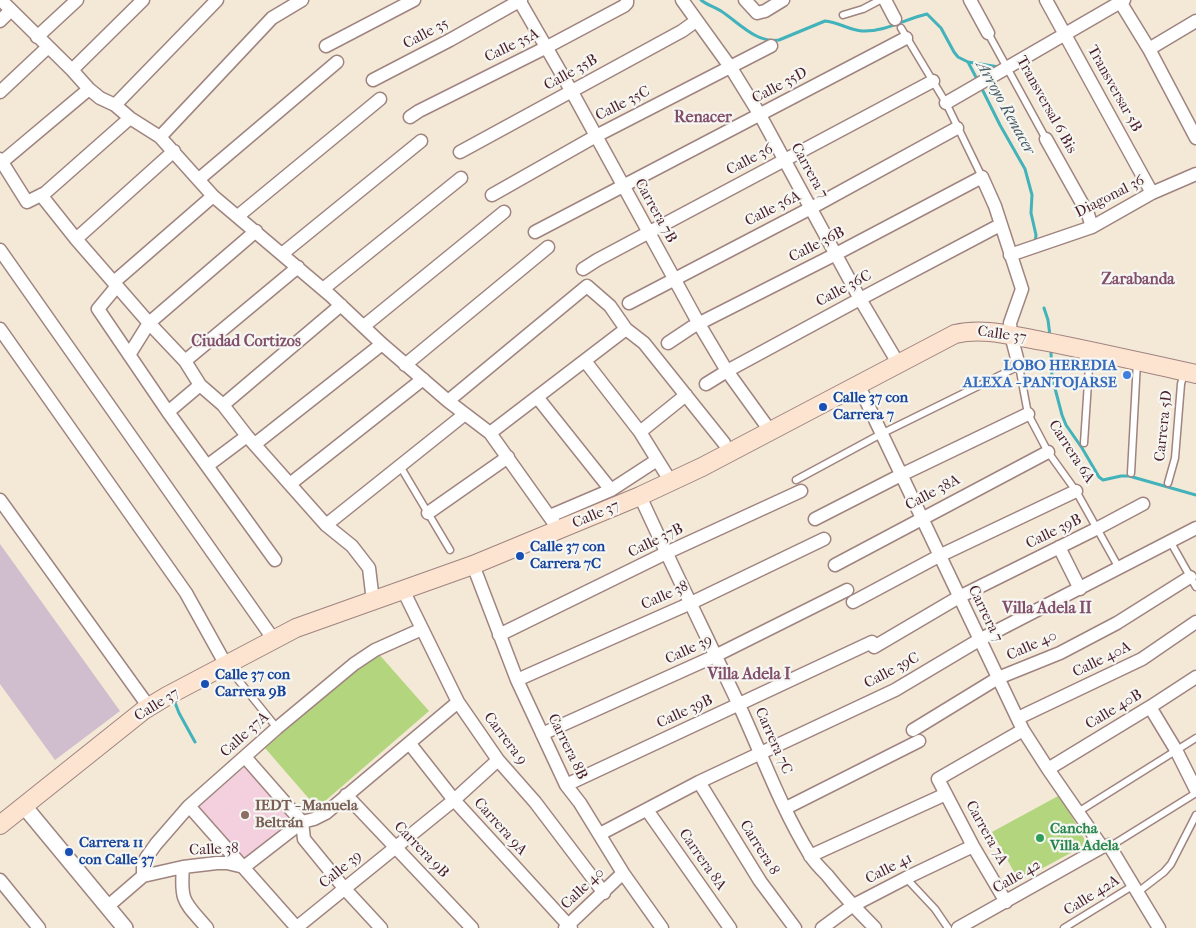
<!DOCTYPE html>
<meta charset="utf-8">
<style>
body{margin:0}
canvas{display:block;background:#f4e8d6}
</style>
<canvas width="1196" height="928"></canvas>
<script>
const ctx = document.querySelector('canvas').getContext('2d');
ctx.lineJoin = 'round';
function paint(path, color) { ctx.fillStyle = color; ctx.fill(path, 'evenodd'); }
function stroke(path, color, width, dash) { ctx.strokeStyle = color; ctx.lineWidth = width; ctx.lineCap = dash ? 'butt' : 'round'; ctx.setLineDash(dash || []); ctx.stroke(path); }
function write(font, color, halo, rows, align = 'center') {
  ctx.font = font + ' "IM FELL French Canon",serif'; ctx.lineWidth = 4.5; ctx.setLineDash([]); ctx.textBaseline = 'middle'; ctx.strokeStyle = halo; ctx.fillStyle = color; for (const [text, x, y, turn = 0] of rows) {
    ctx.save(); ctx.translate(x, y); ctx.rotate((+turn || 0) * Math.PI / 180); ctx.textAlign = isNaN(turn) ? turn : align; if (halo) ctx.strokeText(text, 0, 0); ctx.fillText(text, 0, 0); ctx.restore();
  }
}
paint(new Path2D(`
 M246,766L293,821L244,863L196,809Z`), '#f4cfdd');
paint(new Path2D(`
 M0,544L120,711L55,760L0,684Z`), '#d0bdcd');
paint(new Path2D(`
 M377,652L429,711L317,808L265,748Z
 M1060,795L1087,844L1019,881L992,832Z`), '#b2d57d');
stroke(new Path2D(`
 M701,0C707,5 715,7 721,11C738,22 757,44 779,40L825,21C838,22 849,30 862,31C885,32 905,19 927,14L941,28L954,52L958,57L968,62L978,81
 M968,62L999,67
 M981,87L1000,125L1025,169L1032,195L1031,213L1036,235L1035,243
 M1044,308L1048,320L1050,336
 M1051,353L1052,377L1062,415L1066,425L1082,448L1099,477L1103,480L1121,476H1129L1196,495
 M174,700L179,713L195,742`), '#42b2bb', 3);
const service = new Path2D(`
 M843,15L863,9L880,0
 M901,28L946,103L982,177
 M988,33L1046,139
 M1084,443L1090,352
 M400,466L450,550
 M1131,473L1137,362
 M796,480L881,434L1019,366L1028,414L1048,452L1076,491L1119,568
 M1168,483L1175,458L1181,384L1184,373
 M1170,541L1196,587
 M227,666L277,728
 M1078,812L1196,738
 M1109,845L1114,844L1196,793
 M906,878L935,909L948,928
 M1138,892L1164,872L1171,864L1196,815
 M1064,928L1134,885`);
const minor = new Path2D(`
 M1,0L72,70L89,89L100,98L115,105L130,118L160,137L213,196L331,296L382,344L448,401L490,433L559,530
 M519,0L572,92L699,324L727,371L771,432
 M682,0L731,68L760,115L860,299L898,363
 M745,0L757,13L765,11L783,0
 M885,0L895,19
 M970,0L988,33
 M1046,0L1152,193
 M1119,0L1149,49L1196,138
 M0,21L11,10
 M37,37L77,0
 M326,46L414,0
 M1149,49L1196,21
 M72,70L143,0
 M373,80L450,40L521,0
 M0,92L48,47
 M946,103L1124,0
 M115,105L217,0
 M410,117L419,111L547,47L624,6L627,3V0
 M160,137L272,18L302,0
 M1046,139L1088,214L1092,227
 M460,152L682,31L696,21
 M0,159L27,202L45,193L130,118
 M2,162L89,89
 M199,179L337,62
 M41,195L76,239L149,323L185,361L200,385L223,405L247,436L326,525L352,546L369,568L373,601
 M492,195L596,136L771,46
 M238,216L380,99
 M535,232L906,38
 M76,239L174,151
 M0,250L274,640
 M282,254L421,141
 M1010,255L1092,227L1152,193L1196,174
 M583,269L597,260L933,81
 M114,282L213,196
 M117,286L98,309L168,412L275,560
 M323,289L461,178
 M629,303L811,208L957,128
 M364,326L504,212
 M0,329L186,593L226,665
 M668,343L692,327L836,254L982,177L995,206L1022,289L1010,323L1011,335L1019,366
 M129,355L149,323L256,231
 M185,361L298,267
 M585,361L640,432L671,482
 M405,365L548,247
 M706,384L727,371L860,299L1000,225
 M858,384L1023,730L1048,769L1102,847L958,928
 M537,397L611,490
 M448,401L587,286L610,306L626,329L644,343L724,443
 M223,405L341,305
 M168,412L200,385
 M640,432L686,395
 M490,433L626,329
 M255,444L382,344
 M207,466L247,436
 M290,484L423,379
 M640,496C672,566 706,635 739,705C762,755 781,808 810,855C814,862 821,869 827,875C842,894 858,911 875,928
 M0,500L149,707
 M428,513L508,457
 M550,516L611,490L657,460
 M815,519L901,475L1028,414
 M326,525L465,414
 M1059,547L1080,589
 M473,565L517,680L566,785L580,803L623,873L662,928
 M835,565L1048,452
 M403,590L458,702L498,760L535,802L604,893
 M853,602L939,556L1076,491
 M499,635L666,553L801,491
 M874,647L959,597L1098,528L1143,504
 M517,680L691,603L824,539
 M1150,707L1176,750L1196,790
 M1018,718L1142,659L1196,622
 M913,730L998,678L1060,653L1117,623L1190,577
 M542,734L715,656L847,590
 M410,744L454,800L571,928
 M245,757L302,822L304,839L344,888L381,928
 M1048,769L1150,707L1196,677
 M699,782L760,881L795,928
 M566,785L872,642
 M346,795L472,928
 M189,806L297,928
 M786,808L919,741
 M647,810L730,928
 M600,834L699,782L895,690L979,640L1196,528
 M1109,845L1159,928
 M810,856L946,794
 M183,867C180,903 185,902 207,928
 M143,876V866L146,858L156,844L189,806L277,728L354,664L375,650L422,629
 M0,880L39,928
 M1006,902L973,846L938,779L1023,730
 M107,907L143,876L183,867L217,863H227L244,867L302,822L314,819L326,813L458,702
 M296,928L454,800L498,760
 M565,928L623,873
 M822,928L852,906L906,878L973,846`);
const tertiary = new Path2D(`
 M24,806L125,928`);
const secondary = new Path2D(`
 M0,825L144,710L167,696L296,628L473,565L640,496L702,467L955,334C984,327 1013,336 1042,341C1094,351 1145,363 1196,374`);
stroke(service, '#9f8480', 9);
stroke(minor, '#9f8480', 15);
stroke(tertiary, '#9f8480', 18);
stroke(secondary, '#9f8480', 20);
stroke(service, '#fff', 6);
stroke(minor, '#fff', 12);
stroke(tertiary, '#fff', 15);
stroke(secondary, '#fde4d0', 18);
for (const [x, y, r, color] of [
 [1127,375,5,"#3f7fe0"],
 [823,407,5,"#1a4fb4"],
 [520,556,5,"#1a4fb4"],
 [205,684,5,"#1a4fb4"],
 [245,815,5,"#8d6e63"],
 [1040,838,5,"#2e9e5b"],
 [69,852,5,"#1a4fb4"]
]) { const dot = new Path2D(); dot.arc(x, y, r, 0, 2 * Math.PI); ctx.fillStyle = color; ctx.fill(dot); stroke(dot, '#f6f6f2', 2); }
write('15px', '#4a1f2b', '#f6f6f2', [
 ["Calle 35",426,34,-28],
 ["Calle 35A",512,46,-26],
 ["Calle 35B",571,73,-29],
 ["Calle 35D",780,86,-28],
 ["Transversar 5B",1114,89,61],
 ["Calle 35C",623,104,-27],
 ["Transversal 6 Bis",1046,105,61],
 ["Calle 36",750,160,-28],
 ["Carrera 7",809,171,61],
 ["Diagonal 36",1110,197,-27],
 ["Calle 36A",773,209,-27],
 ["Carrera 7B",655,211,61],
 ["Calle 36B",817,245,-27],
 ["Calle 36C",844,289,-28],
 ["Calle 37",1002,335,8],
 ["Carrera 5D",1164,426,-84],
 ["Carrera 6A",1071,452,57],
 ["Calle 38A",933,493,-28],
 ["Calle 37",596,515,-23],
 ["Calle 39B",1054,532,-26],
 ["Calle 37B",656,541,-26],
 ["Calle 38",665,596,-24],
 ["Carrera 7",985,614,64],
 ["Calle 40",1032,646,-24],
 ["Calle 39",689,650,-25],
 ["Calle 40A",1102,660,-26],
 ["Calle 39C",892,671,-28],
 ["Calle 37",157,705,-32],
 ["Calle 40B",1114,710,-31],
 ["Calle 39B",685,712,-25],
 ["Calle 37A",245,735,-42],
 ["Carrera 9",505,739,53],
 ["Carrera 7C",773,741,66],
 ["Carrera 8B",567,747,64],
 ["Carrera 9A",500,827,48],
 ["Carrera 7A",986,833,61],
 ["Carrera 8",759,848,58],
 ["Calle 38",214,850,-2],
 ["Carrera 9B",421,850,46],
 ["Carrera 8A",702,860,55],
 ["Calle 41",889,869,-27],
 ["Calle 39",341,870,-39],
 ["Calle 42",1017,877,-30],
 ["Calle 40",583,889,-43],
 ["Calle 42A",1092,896,-32]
]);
write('bold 15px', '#366cbe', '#f6f6f2', [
 ["LOBO HEREDIA",1117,366],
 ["ALEXA - PANTOJARSE",1117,383]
], 'right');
write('bold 15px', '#164399', '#f6f6f2', [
 ["Calle 37 con",833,398],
 ["Carrera 7",833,415],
 ["Calle 37 con",530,547],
 ["Carrera 7C",530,564],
 ["Calle 37 con",215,675],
 ["Carrera 9B",215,692],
 ["Carrera 11",79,843],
 ["con Calle 37",79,860]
], 'left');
write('bold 15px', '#785e54', '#f6f6f2', [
 ["IEDT - Manuela",255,806],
 ["Beltrán",255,823]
], 'left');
write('bold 15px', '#27864d', '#f6f6f2', [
 ["Cancha",1050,829],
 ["Villa Adela",1050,846]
], 'left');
write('italic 16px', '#475a65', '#f6f6f2', [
 ["Arroyo Renacer",1005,108,61]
]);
write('bold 16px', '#814f6a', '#f6f6f2', [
 ["Renacer",703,118],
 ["Zarabanda",1138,280],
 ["Ciudad Cortizos",246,342],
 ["Villa Adela II",1047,609],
 ["Villa Adela I",749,675]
]);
</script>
